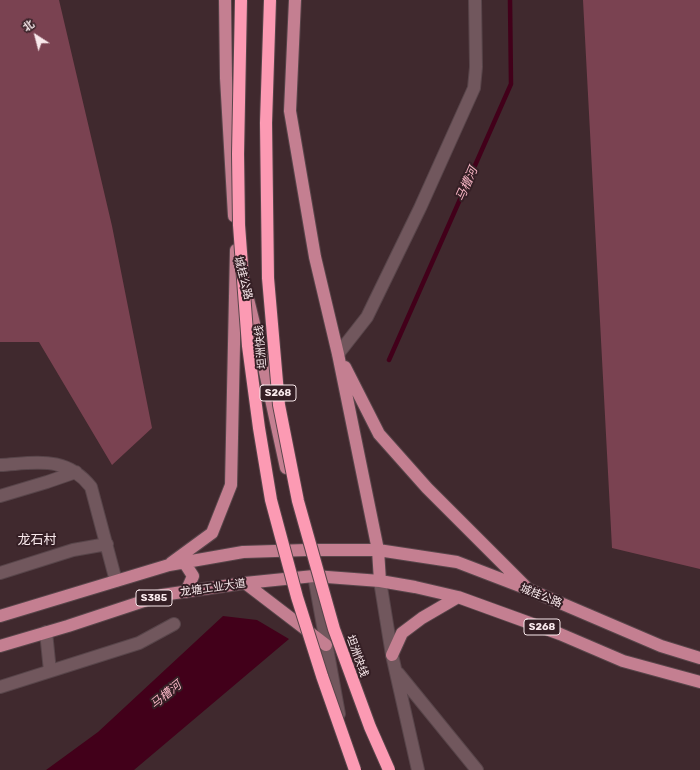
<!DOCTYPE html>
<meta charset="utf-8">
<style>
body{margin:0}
#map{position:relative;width:700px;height:770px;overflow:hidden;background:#40292e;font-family:Rubik,"Noto Sans SC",sans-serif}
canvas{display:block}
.north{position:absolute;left:16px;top:16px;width:40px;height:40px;-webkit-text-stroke:3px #351f25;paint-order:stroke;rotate:324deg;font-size:11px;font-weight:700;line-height:16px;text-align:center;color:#f9e9ec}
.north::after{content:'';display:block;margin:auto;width:14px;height:18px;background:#f9e9ec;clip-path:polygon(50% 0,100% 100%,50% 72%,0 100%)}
</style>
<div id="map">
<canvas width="700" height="770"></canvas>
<div class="north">北</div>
</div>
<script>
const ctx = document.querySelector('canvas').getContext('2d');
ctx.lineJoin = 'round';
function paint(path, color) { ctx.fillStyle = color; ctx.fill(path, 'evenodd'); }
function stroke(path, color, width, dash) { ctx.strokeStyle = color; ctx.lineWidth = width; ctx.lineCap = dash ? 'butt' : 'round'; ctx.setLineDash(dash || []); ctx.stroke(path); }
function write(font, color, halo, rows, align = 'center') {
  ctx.font = font + ' Rubik,"Noto Sans SC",sans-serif'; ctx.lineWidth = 4; ctx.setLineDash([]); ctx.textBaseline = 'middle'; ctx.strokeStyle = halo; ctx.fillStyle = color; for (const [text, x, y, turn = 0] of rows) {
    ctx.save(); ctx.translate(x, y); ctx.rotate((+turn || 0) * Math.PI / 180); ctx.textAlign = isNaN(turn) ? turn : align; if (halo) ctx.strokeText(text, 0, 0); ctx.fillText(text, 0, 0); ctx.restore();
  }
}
paint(new Path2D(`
 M0,0H59L112,226L152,428L112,465L39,342H0Z
 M583,0H700V569L612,548Z`), '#7a4251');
paint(new Path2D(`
 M223,616L257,620L289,639L134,770H46L98,732Z`), '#42001a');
stroke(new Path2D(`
 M389,360L511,84L510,0`), '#42001a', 4.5);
const minor = new Path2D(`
 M338,354L367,317L420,208L474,88L476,67L475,0
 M0,465C36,463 66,455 91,487L116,581
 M0,496L47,482L76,472
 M0,573L73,550L107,544
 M314,576L339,714
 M380,581L392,655L418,770
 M46,632L50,671
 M398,673L477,770
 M0,687L139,643L174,624`);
const major = new Path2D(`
 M225,0L226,78L234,216
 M295,0L290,111L315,257L338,354L378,550L380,581
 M248,299L258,340L286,468
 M345,367L379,434L427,488L526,587
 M184,562L193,576L186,592
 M171,563L212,533L231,485L236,250
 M245,583L326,645
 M0,616L169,565L243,552L307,550H378L457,562L530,590L661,646L700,658
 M0,646L68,626L162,595L245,583L314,576L380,581L415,587L458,597L560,634L623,661L700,682
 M392,655L402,633L422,618L458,597`);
stroke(minor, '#58454a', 14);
stroke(major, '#58454a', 14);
stroke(minor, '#71575d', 12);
stroke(major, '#c47f91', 12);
const highwayBridge = new Path2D(`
 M241,0L238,154L239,225L248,346L259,428L271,500L297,597L322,676L355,770
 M270,0L266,123L268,278L279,405L298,501L334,629L370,727L389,770`);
stroke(highwayBridge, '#58454a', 14, []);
stroke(highwayBridge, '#fc9ab3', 12);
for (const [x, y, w] of [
 [278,393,36],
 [154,598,36],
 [542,627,36]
]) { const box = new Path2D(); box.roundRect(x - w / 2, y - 8, w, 16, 3); ctx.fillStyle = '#351f25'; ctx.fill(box); stroke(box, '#f9e9ec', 1); }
write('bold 10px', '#f9e9ec', null, [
 ["S268",278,393],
 ["S385",154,598],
 ["S268",542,627]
]);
write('11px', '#f9e9ec', '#351f25', [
 ["城桂公路",243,278,76],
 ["坦洲快线",261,347,-95],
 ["龙塘工业大道",213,588,-8],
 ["城桂公路",541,596,22],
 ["坦洲快线",357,656,70]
]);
write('italic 12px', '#f7b5c4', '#351f25', [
 ["马槽河",467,184,-66],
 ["马槽河",166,695,-39]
]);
write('13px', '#f9e9ec', '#351f25', [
 ["龙石村",37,540]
]);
</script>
